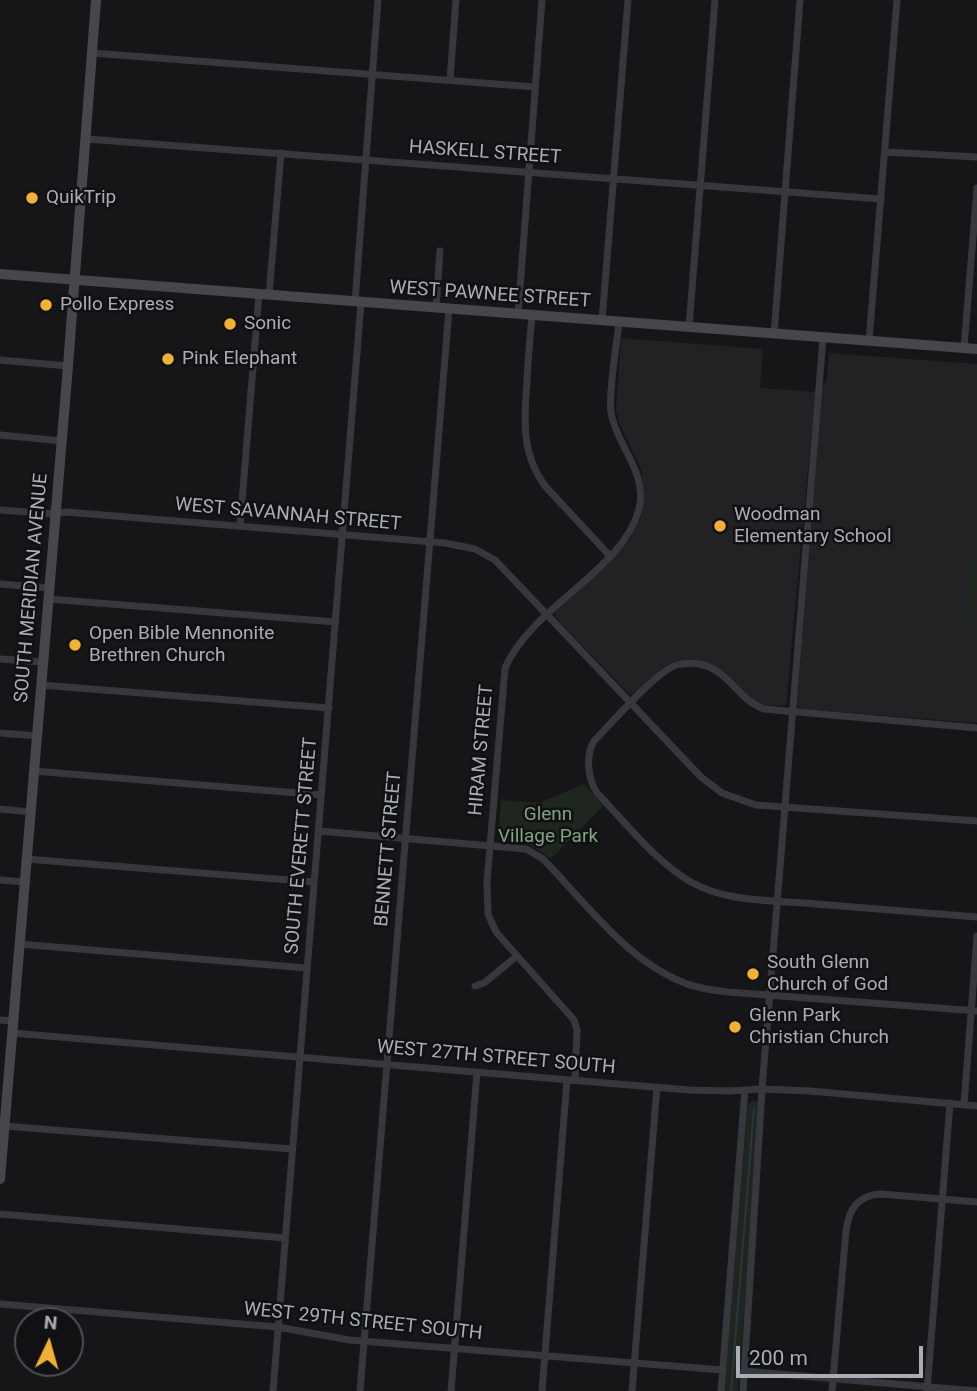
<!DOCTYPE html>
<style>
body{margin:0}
#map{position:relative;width:977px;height:1391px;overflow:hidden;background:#161618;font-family:Roboto,sans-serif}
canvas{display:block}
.north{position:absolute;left:14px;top:1307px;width:70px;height:70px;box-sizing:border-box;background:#111113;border:2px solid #4d4f55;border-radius:50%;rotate:5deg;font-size:19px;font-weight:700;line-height:28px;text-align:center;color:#a8adb8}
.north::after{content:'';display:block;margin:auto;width:24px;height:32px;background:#f2b134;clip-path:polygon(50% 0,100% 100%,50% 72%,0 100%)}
.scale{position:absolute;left:736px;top:1346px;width:187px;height:32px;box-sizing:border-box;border:4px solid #a8adb8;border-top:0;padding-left:9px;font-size:21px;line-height:24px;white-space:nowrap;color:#a8adb8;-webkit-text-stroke:5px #111113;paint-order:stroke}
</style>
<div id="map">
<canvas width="977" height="1391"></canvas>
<div class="north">N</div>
<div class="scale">200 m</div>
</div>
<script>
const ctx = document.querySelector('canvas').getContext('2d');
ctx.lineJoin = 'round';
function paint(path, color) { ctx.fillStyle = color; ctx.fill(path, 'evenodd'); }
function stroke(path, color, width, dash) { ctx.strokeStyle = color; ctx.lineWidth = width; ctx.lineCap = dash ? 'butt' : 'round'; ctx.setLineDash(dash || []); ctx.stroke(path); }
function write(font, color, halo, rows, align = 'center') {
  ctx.font = font + ' Roboto,sans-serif'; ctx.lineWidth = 5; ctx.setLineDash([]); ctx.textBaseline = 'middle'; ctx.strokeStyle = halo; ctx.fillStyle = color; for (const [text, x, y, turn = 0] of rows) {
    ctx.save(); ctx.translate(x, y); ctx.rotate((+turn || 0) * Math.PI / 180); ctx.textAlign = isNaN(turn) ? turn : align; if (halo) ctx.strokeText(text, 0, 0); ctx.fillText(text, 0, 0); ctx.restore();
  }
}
paint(new Path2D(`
 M621,338L763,349L760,388L815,392L786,706L761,705L746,695L715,666L692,659L671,663L664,667L635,693L629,694L555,617L556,611L630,539L640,519L643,505L644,492L641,469L618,420L616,409Z
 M829,353L977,364V723L802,709L797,705L822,391L827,378Z`), '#222225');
paint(new Path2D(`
 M976,487L977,584L975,607L977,635L975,632L965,631Z
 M584,784L603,806L551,859C532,843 521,842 498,840L501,800L539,803Z
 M754,1100L760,1105L738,1391H724L748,1104Z`), '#1e261f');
stroke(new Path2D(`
 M731,1391L754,1108`), '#2c353c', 2);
stroke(new Path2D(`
 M92,53L535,87
 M450,80L456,0
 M86,139L881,199
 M885,152L977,157
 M269,295L281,153
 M355,302L378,0
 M436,308L440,251
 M518,314L542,0
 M532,315C530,337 528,359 527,381C524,420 521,453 545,486L610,556
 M602,321L628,0
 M689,327L715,0
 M774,334L800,0
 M869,341L897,0
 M964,348L977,188
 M0,360L68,366
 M0,435L62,441
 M0,510L55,514L66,512L445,543L475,549L495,560L701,777L722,793L756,805L977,821
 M240,526L259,294
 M0,584L49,588
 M48,599L336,622
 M0,659L43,662
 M41,685L329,708
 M977,728L764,709C744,702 735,684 718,672C708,664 690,661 677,665C656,671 611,724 594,741C585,757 588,779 597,793C625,822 656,862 691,882C727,903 776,900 816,904C870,908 923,913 977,917
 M0,733L37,736
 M34,771L321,795
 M0,809L30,812
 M319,831L526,849L543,859C584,901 626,959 680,981C695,988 712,990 728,992L977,1011
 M26,859L314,882
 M0,880L24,882
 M19,944L307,968
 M475,986L484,983L517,956
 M0,1020L13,1021
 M12,1033L689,1090L729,1091L762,1089L810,1091L977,1106
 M575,1080L577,1030L574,1020L496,932L488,914L487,882L505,668C532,606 623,571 639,509C648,472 617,447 611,413C608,391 617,345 619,322
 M964,1104L977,936
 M4,1126L292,1149
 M0,1214L285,1238
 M0,1304L278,1327L349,1340L722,1370
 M744,1371L977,1391
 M273,1391L361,303
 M360,1391L449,309
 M451,1391L477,1072
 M542,1391L567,1080
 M632,1391L657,1087
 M721,1391L745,1090
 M743,1391L762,1089L823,338
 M832,1391L846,1231C849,1209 858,1195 881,1194L977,1202
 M927,1391L950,1103`), '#37383d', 7);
stroke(new Path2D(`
 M0,274L977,349
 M0,1179L68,366L96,0`), '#45474d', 10);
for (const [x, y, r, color] of [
 [32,198,7,"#f2b134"],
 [46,305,7,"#f2b134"],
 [230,324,7,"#f2b134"],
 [168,359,7,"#f2b134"],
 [720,526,7,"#f2b134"],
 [75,645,7,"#f2b134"],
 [753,974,7,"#f2b134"],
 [735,1027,7,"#f2b134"]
]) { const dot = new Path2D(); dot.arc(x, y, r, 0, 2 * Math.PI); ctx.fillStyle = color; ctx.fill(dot); stroke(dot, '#111113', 2.5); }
write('19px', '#a8adb8', '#111113', [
 ["HASKELL STREET",485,153,4],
 ["WEST PAWNEE STREET",490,295,4],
 ["WEST SAVANNAH STREET",288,515,5],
 ["SOUTH MERIDIAN AVENUE",32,588,-85],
 ["HIRAM STREET",482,750,-85],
 ["SOUTH EVERETT STREET",302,846,-85],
 ["BENNETT STREET",389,849,-85],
 ["WEST 27TH STREET SOUTH",496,1058,5],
 ["WEST 29TH STREET SOUTH",363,1322,6]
]);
write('19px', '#a8adb8', '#111113', [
 ["QuikTrip",46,198],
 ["Pollo Express",60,305],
 ["Sonic",244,324],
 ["Pink Elephant",182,359],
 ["Woodman",734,515],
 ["Elementary School",734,537],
 ["Open Bible Mennonite",89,634],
 ["Brethren Church",89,656],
 ["South Glenn",767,963],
 ["Church of God",767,985],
 ["Glenn Park",749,1016],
 ["Christian Church",749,1038]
], 'left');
write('19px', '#7fa381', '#111113', [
 ["Glenn",548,815],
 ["Village Park",548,837]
]);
</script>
